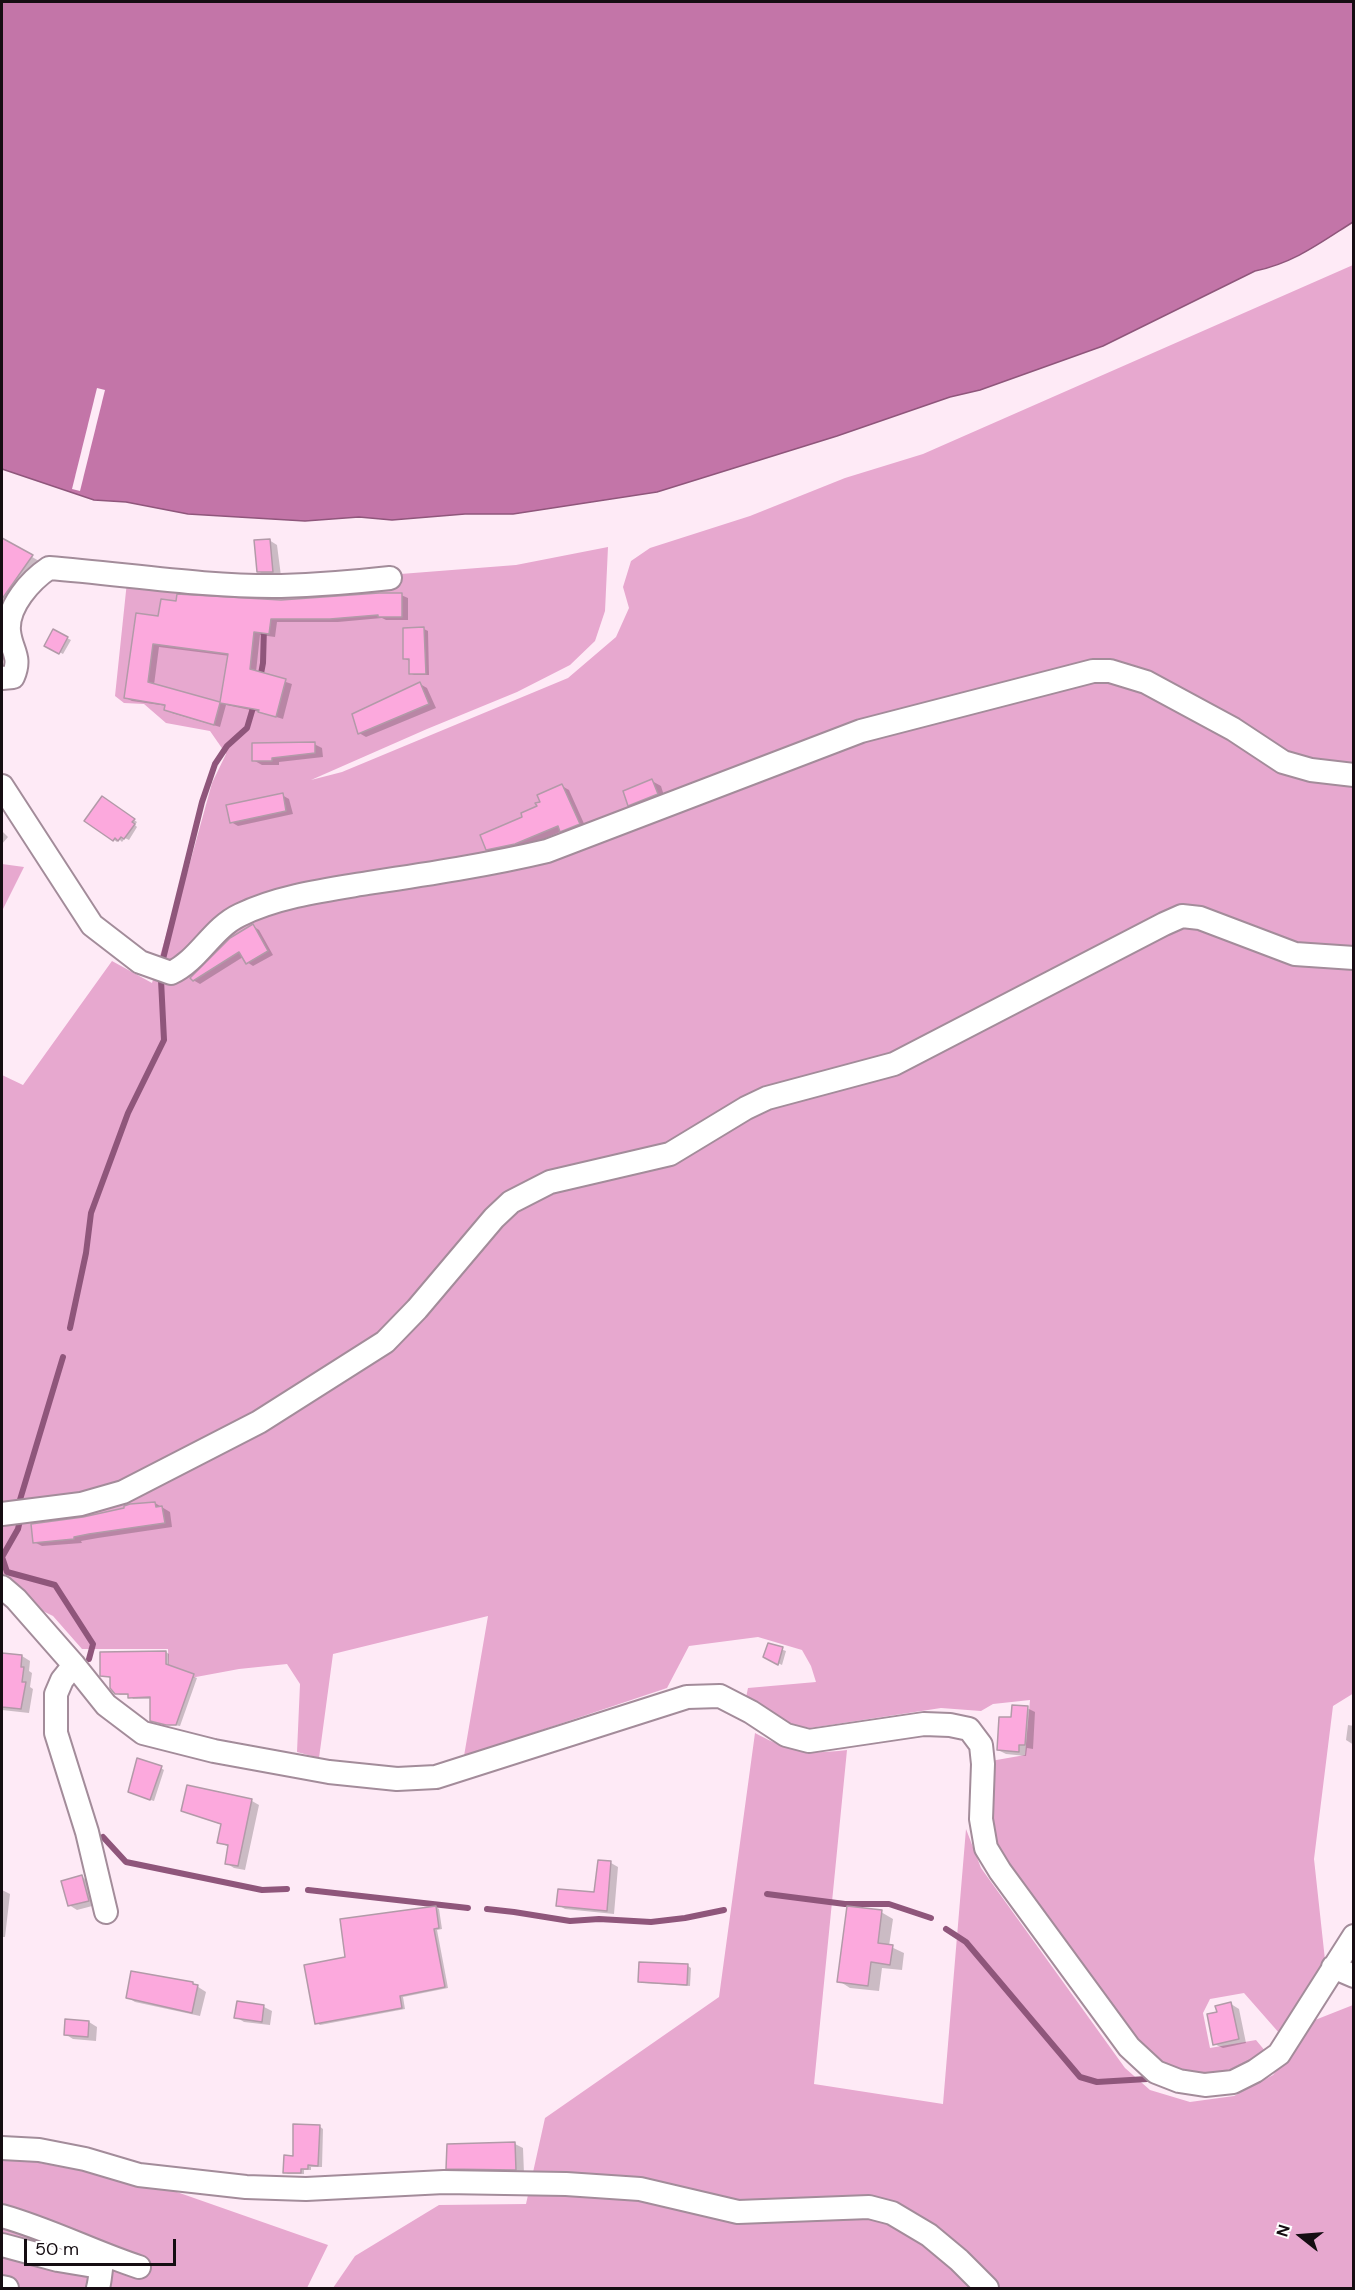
<!DOCTYPE html>
<style>
body{margin:0}
#map{position:relative;width:1355px;height:2290px;overflow:hidden;background:#feeaf6;font-family:"DM Sans",sans-serif}
canvas{display:block}
.frame{position:absolute;inset:0;border:3px solid #150d12;pointer-events:none}
.north{position:absolute;left:1271px;top:2206px;width:60px;height:60px;-webkit-text-stroke:4px #fff;paint-order:stroke;rotate:287deg;font-size:16px;font-weight:700;line-height:24px;text-align:center;color:#150d12}
.north::after{content:'';display:block;margin:auto;width:21px;height:27px;background:#150d12;clip-path:polygon(50% 0,100% 100%,50% 72%,0 100%)}
.scale{position:absolute;left:24px;top:2239px;width:152px;height:27px;box-sizing:border-box;border:3px solid #150d12;border-top:0;padding-left:8px;font-size:18px;line-height:21px;white-space:nowrap;color:#150d12;-webkit-text-stroke:4px #fff;paint-order:stroke}
</style>
<div id="map">
<canvas width="1355" height="2290"></canvas>
<div class="frame"></div>
<div class="north">N</div>
<div class="scale">50 m</div>
</div>
<script>
const ctx = document.querySelector('canvas').getContext('2d');
ctx.lineJoin = 'round';
function paint(path, color) { ctx.fillStyle = color; ctx.fill(path, 'evenodd'); }
function stroke(path, color, width, dash) { ctx.strokeStyle = color; ctx.lineWidth = width; ctx.lineCap = dash ? 'butt' : 'round'; ctx.setLineDash(dash || []); ctx.stroke(path); }
paint(new Path2D(`
 M1353,265L1354,1693L1333,1706L1314,1859L1325,1960L1280,2034L1244,1993L1210,1999L1203,2013L1210,2048L1256,2040L1266,2052L1216,2076L1179,2075L1147,2052L991,1844L985,1762L1025,1755L1030,1700L993,1704L981,1711L941,1708L810,1728L788,1724L745,1702L748,1688L816,1682L811,1666L802,1650L758,1637L689,1646L667,1688L464,1756L488,1616L333,1654L319,1758L297,1752L300,1684L287,1664L239,1669L169,1682L168,1649H82L53,1616L2,1591V1075L23,1085L112,961L152,983L172,915L188,870L212,783L226,754L210,731L166,723L144,704L124,703L115,696L128,572L298,582L516,565L608,547L605,611L595,641L570,665L517,692L427,729L311,780L342,772L568,678L616,637L629,608L623,587L631,561L650,548L750,516L845,478L923,454Z
 M2,864L24,867L2,911Z
 M755,1733C791,1752 805,1755 847,1750L814,2084L943,2104L966,1829L981,1868L1125,2068L1150,2090L1190,2102L1234,2096L1273,2075L1315,2020L1353,2005V2288H333L355,2256L439,2205L526,2204L545,2118L719,1997Z
 M2,2156L154,2184L328,2245L307,2288H2Z`), '#e7a8cf');
const water = new Path2D(`
 M2,2H1353V222C1320,243 1294,263 1255,271L1103,346L980,390L950,397L837,436L657,492L513,514H465L392,520L359,517L305,521L188,514L126,502L94,500L2,469Z`);
paint(water, '#c375a8');
stroke(water, '#8f567b', 1.5);
paint(new Path2D(`
 M97,388L105,390L80,491L72,489Z`), '#feeaf6');
paint(new Path2D(`
 M3,540L39,561L2,614V543Z
 M269,540L277,545L281,576H267L258,571Z
 M401,595L408,598V620H386L382,618L338,622H277L275,637L260,635L256,672L292,684L283,719L260,712L226,705L220,727L172,713L166,709L167,706L132,701L126,698L160,618L281,601ZM159,647L230,656L221,704L154,685Z
 M424,629L428,631L429,675H414L410,673V661L405,659Z
 M53,631L71,640L63,654L46,645Z
 M420,684L427,688L436,708L366,737L359,733Z
 M314,744L322,748L323,757L279,762V765H262L253,760Z
 M652,781L661,786L665,799L638,809L629,804Z
 M562,786L569,790L586,828L568,835L562,831L523,848L495,853L487,849Z
 M282,795L289,799L293,814L238,826L231,822Z
 M106,800L137,822L135,825L137,827L129,840L125,838L122,842L119,839L117,842L86,821Z
 M2,831L8,837L2,844Z
 M253,926L259,930L273,955L253,966L247,962L243,957L200,984L193,980Z
 M155,1503L170,1512L172,1527L98,1538L81,1541L82,1543L42,1546L34,1542Z
 M769,1645L786,1651L782,1665L765,1657Z
 M166,1652L169,1654V1667L197,1678L180,1726L155,1722L152,1699H133L130,1695H120L116,1693L111,1678L102,1675Z
 M2,1655L22,1656L30,1661L29,1671L32,1673L30,1687L33,1689L29,1713L2,1710Z
 M1027,1708L1035,1712L1033,1749L1027,1748L1026,1756L1006,1754L998,1750L1012,1719Z
 M1348,1725L1354,1726V1745L1346,1740Z
 M161,1768L164,1770L154,1801L133,1794Z
 M252,1801L259,1805L245,1870L234,1868L226,1863L229,1847L218,1842L222,1825L182,1810Z
 M611,1863L618,1867L614,1914L565,1909L558,1905L595,1894Z
 M82,1877L90,1882L96,1905L77,1910L69,1905Z
 M2,1890L10,1894L5,1937H2Z
 M436,1907L439,1909L442,1929L437,1930L448,1988L403,1997L405,2009L320,2025L317,2023L347,1959Z
 M881,1912L893,1919L889,1946L904,1953L902,1970L882,1968L879,1991L850,1988L839,1981Z
 M688,1966L691,1968L690,1986L644,1983L640,1981Z
 M192,1983L206,1992L200,2016L135,2002L127,1997Z
 M1231,2004L1239,2009L1246,2043L1223,2048L1214,2044L1218,2013Z
 M264,2007L272,2011L270,2025L244,2022L236,2017Z
 M89,2022L97,2027L96,2041L73,2039L65,2034Z
 M319,2126L323,2129L322,2167H311V2170H304V2174H288L284,2172Z
 M515,2144L523,2148L524,2174L456,2172L448,2168Z`), '#0003');
stroke(new Path2D(`
 M260,679L263,663L264,627
 M163,959L202,802L215,764L227,746L247,728L255,701
 M70,1328L86,1253L91,1213L128,1113L164,1040L161,980
 M19,1503L63,1357
 M20,1520L18,1529L2,1557L7,1572L55,1585L93,1644L89,1659
 M103,1837L126,1862L262,1890L287,1889
 M308,1890L468,1908
 M767,1894L845,1904H889L931,1918
 M487,1909L514,1912L570,1921L599,1919L651,1922L685,1918L724,1910
 M946,1929L966,1942L1080,2077L1097,2082L1147,2079`), '#8f567b', 6);
const building = new Path2D(`
 M2,538L33,555L2,599Z
 M270,539L273,572H257L254,540Z
 M379,593H402V617H378V615L330,619H271L269,634L254,632L250,669L286,679L276,717L258,712L259,710L220,703L214,725L164,710L165,705L124,698L136,613L158,616L161,599L176,601L177,594L281,600ZM153,644L228,654L220,702L148,682Z
 M424,627L426,674H409V659H403V628Z
 M53,629L68,637L59,654L44,646Z
 M420,682L429,704L358,734L352,714Z
 M315,742V753L272,758V761H252V743Z
 M652,779L658,794L628,806L623,791Z
 M562,784L580,824L560,832L558,826L515,844L486,850L480,835L522,817L521,813L537,806L535,803L540,802L537,795Z
 M283,793L286,811L230,823L226,805Z
 M102,796L135,819L132,822L135,824L124,839L121,837L118,841L115,838L113,841L84,821Z
 M253,924L268,951L246,964L239,952L193,981L190,978L230,938Z
 M155,1502L156,1507L162,1506L165,1523L89,1534L74,1537V1539L33,1543L31,1524L83,1517L124,1508V1506L130,1504Z
 M768,1643L783,1647L778,1665L763,1657Z
 M166,1651V1664L194,1674L176,1725H166L150,1721V1697L128,1698V1694H115L110,1688V1677L100,1676V1652Z
 M2,1653L22,1655L21,1667H24L22,1682H26L21,1709L2,1707Z
 M1012,1705L1028,1706L1025,1745H1019V1752L997,1750L999,1717H1011Z
 M137,1758L162,1766L150,1800L128,1792Z
 M187,1785L252,1799L238,1866L225,1864L228,1845L217,1843L221,1824L181,1811Z
 M598,1860L611,1861L607,1911L556,1906L558,1889L594,1892Z
 M82,1875L89,1901L68,1906L61,1881Z
 M436,1906L439,1928L434,1929L445,1987L400,1996L402,2008L315,2024L304,1965L345,1957L340,1919Z
 M847,1906L882,1910L878,1943L893,1945L890,1965L871,1962L868,1986L837,1982Z
 M639,1962L688,1964L687,1985L638,1982Z
 M131,1971L193,1982V1984L198,1985L192,2013L126,1998Z
 M237,2001L264,2005L262,2022L234,2018Z
 M1231,2002L1239,2039L1213,2045L1207,2014L1217,2012L1215,2006Z
 M65,2019L89,2021L88,2037L64,2035Z
 M293,2124L320,2125L318,2166L308,2165V2169H301V2173H283L284,2155L293,2156Z
 M515,2142L516,2170L446,2169L447,2144Z`);
paint(building, '#fca9dd');
stroke(building, '#b29aa8', 1.5);
const minor = new Path2D(`
 M2,678L13,677C22,656 11,651 9,631C7,606 31,580 49,568C126,574 204,587 281,586C318,585 354,582 390,578
 M2,786L92,925L140,962L171,973C199,960 212,928 240,915C279,896 326,890 368,883C428,874 488,865 547,851L861,731L1093,671H1110L1146,682L1233,729L1283,762L1311,770L1354,775
 M2,1514L81,1504L123,1492L259,1422L385,1342L417,1309L494,1218L511,1202L550,1182L670,1154L746,1108L767,1098L894,1064L1164,924L1182,916L1200,918L1295,954L1354,958
 M2,1587L16,1599L74,1665L106,1705L143,1733L214,1751L329,1772L397,1779L436,1777L687,1697L720,1696L751,1712L786,1735L809,1741L924,1724L950,1725L969,1729L981,1745L983,1764L981,1819L986,1848L1000,1871L1129,2047L1156,2072L1179,2081L1205,2085L1233,2082L1255,2071L1279,2054L1354,1936
 M74,1665L62,1680L56,1694V1733L87,1832L106,1912
 M1333,1967L1354,1976
 M2,2148L39,2150L85,2159L139,2175L246,2187L306,2189L444,2182L566,2184L640,2189L738,2212L869,2207L892,2213L929,2235L959,2260L987,2288
 M2,2216C49,2229 93,2252 139,2267
 M2,2245L58,2260L100,2267
 M2,2287L7,2288
 M98,2288C101,2277 100,2267 104,2255`);
stroke(minor, '#a38c9a', 26);
stroke(minor, '#fff', 22);
</script>
